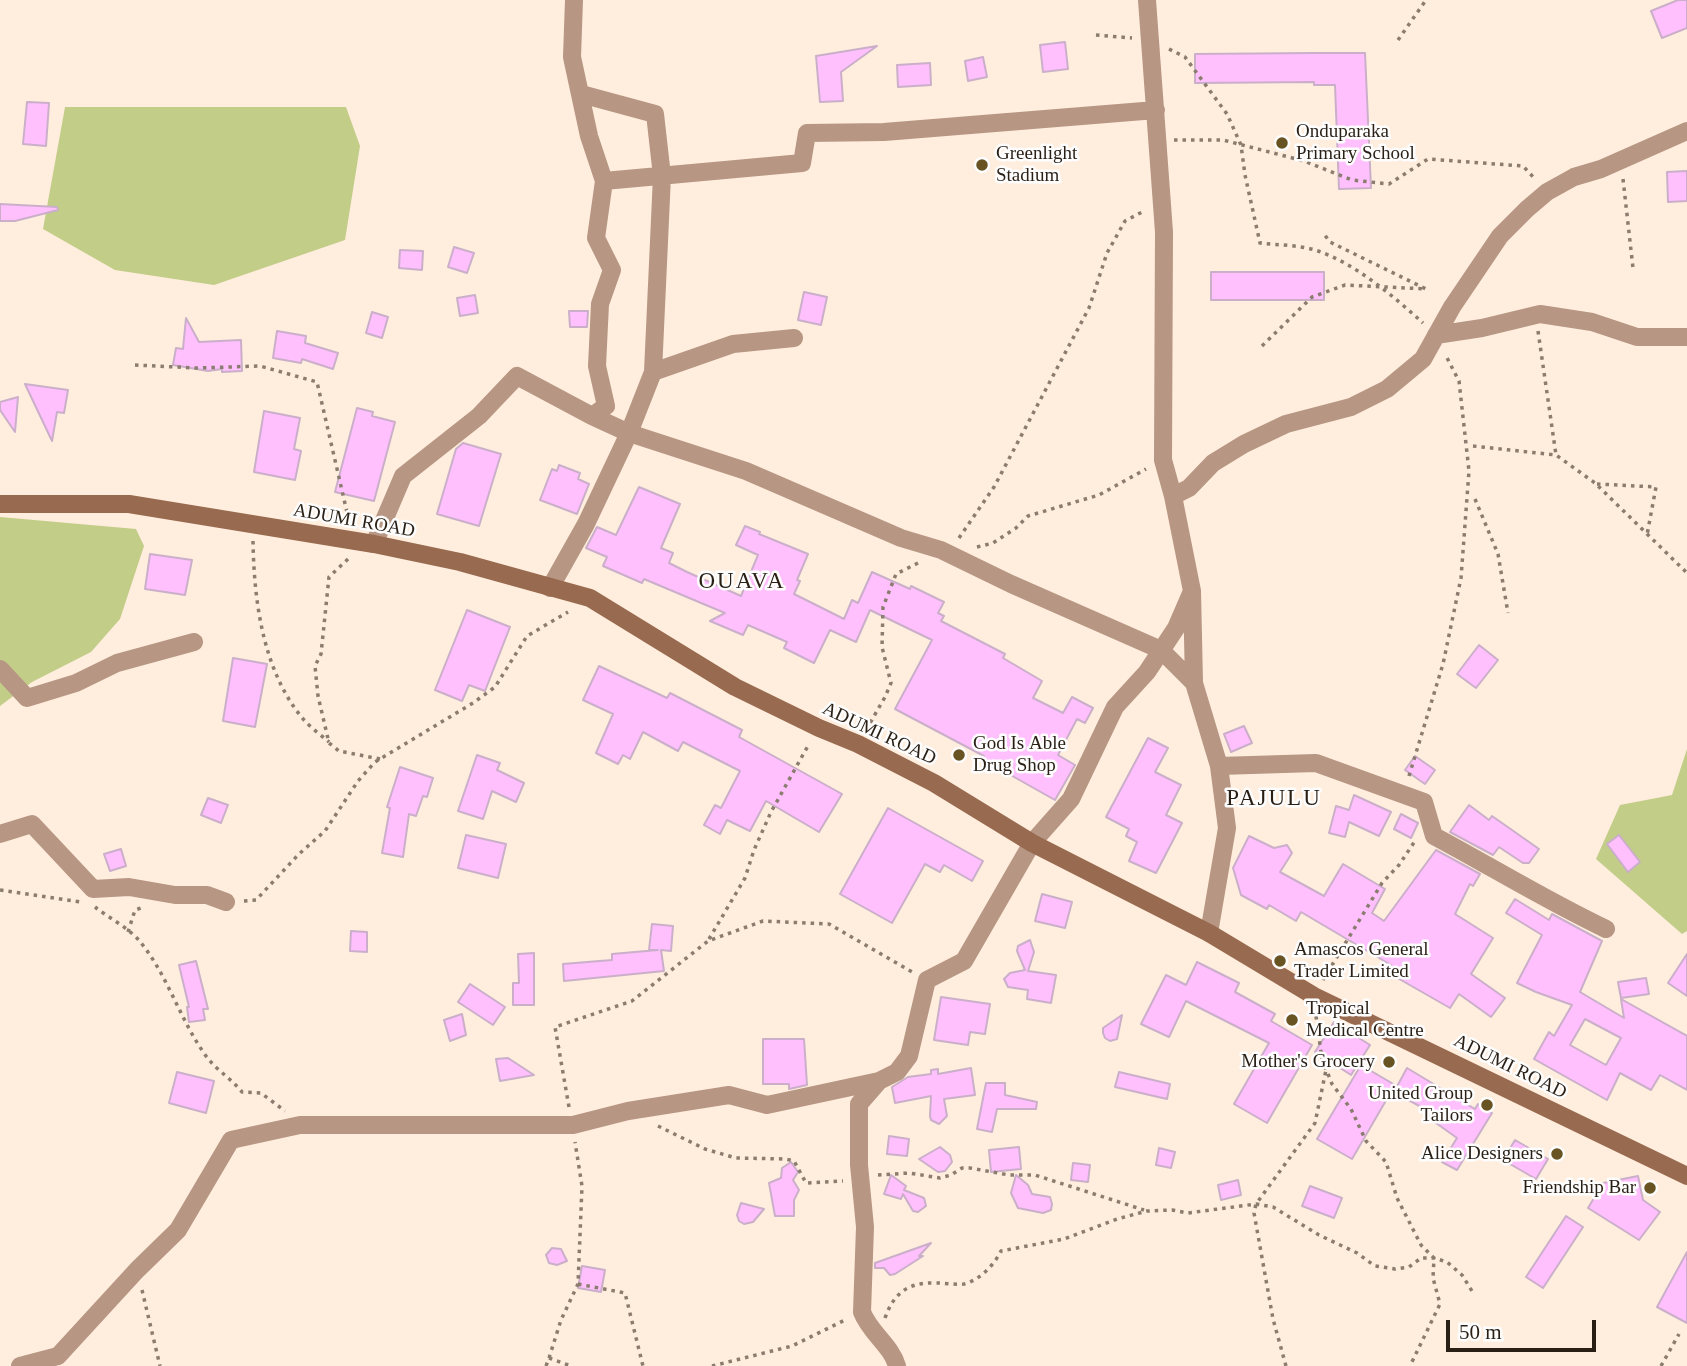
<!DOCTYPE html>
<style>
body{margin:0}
#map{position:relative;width:1687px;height:1366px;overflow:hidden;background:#ffeddd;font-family:"Times New Roman",serif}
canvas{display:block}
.scale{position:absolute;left:1446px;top:1320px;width:150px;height:32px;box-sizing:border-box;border:4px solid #291f15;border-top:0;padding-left:9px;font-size:21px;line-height:24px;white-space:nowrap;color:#291f15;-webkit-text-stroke:5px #fdfdfd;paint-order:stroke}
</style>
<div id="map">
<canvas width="1687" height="1366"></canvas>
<div class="scale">50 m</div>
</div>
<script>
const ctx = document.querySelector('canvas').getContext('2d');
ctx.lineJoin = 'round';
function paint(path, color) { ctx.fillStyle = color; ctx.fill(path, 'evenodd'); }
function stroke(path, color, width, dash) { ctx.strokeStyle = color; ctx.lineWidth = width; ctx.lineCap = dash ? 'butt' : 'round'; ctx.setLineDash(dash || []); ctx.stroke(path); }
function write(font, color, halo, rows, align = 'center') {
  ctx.font = font + ' "Times New Roman",serif'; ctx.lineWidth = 5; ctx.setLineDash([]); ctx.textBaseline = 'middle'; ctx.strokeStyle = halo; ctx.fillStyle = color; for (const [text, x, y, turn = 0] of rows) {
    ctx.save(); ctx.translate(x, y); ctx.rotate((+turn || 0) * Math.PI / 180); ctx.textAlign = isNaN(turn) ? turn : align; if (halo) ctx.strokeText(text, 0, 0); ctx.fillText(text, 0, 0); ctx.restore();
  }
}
paint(new Path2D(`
 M65,107H346L360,146L345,240L214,285L115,270L43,229Z
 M0,517L136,529L144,546L120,619L91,652L32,682L0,706Z
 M1687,749V931L1682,934L1596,859L1620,805L1672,795Z`), '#c2cd88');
const building = new Path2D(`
 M1678,0H1687V28L1662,38L1651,11Z
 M1065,42L1068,69L1043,72L1040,45Z
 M877,46L841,72L843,101L820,102L816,56Z
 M1314,53H1365L1371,188L1339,189L1335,85H1314V82L1195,83V54Z
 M983,57L987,77L968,81L965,61Z
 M930,63L931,85L898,87L897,65Z
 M27,102L49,103L46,146L23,144Z
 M1687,171V201L1668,202L1667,172Z
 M0,204L57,207L58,210L15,221H0Z
 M454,247L474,253L467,273L448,267Z
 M400,250L423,251L422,270L399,268Z
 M1211,272H1324V300H1211Z
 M804,292L827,297L821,325L798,320Z
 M475,295L478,313L460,316L457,298Z
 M569,311H588L587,327H570Z
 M372,312L388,317L382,338L366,333Z
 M186,318L199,342L241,340L242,371L222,372V369L208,371L173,365L176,348L183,349Z
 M277,331L306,336L305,343L338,353L333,369L302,359L301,363L273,358Z
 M25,384L68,390L64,413L57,412L52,441Z
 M18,397L15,432L0,410V402Z
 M357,408L373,412L372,416L395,422L374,501L335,492Z
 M264,411L300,418L294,449L301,451L295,480L254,472Z
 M463,443L501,454L479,526L437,514L456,449Z
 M559,465L580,473L578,479L589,484L577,514L540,500L552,469L557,471Z
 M639,487L680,504L661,548L673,553L669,563L687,572L741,596L758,555L736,545L745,526L760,532L759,534L808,554L797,580L800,581L794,594L844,619L852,600L858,603L872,572L910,589L911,586L944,602L938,613L944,616L941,621L1005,654L1003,658L1042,681L1033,698L1063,713L1072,697L1093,708L1085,723L1077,719L1058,755L1075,765L1055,800L982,759L984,756L895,709L932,640L870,610L856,642L830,630L814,663L784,648L787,642L748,625L743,635L710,621L725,613L644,579L642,583L603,566L607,557L586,548L597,527L616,535Z
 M150,554L192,560L185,595L145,589Z
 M467,610L510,627L485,691L469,685L462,701L435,690Z
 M1479,645L1498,660L1476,688L1457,674Z
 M233,658L267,664L255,727L223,721Z
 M599,666L667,698L670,693L742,730L739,737L842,794L819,832L766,801L750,831L727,820L720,834L704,825L715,805L721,808L740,771L683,742L678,751L643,732L630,759L623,755L618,764L596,753L613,714L583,700Z
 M1244,726L1252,743L1231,752L1224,734Z
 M1148,738L1168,748L1155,772L1181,785L1166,815L1182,823L1156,873L1129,861L1137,842L1126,836L1129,829L1106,817Z
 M477,755L500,763L497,770L524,783L516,802L492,791L483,819L458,811Z
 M1415,756L1435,770L1425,784L1405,770Z
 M400,767L433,778L427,797L423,796L416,816L409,814L403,857L382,853L390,808L387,807Z
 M1354,795L1391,812L1379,836L1349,822L1345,837L1329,833L1336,806L1349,810Z
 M208,798L228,805L221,823L201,815Z
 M1469,805L1489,820L1492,816L1539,849L1529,863H1523L1499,847L1493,855L1450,832Z
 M888,808L983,861L972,881L944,865L940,872L925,864L892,923L840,894Z
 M1401,814L1418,823L1411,838L1394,829Z
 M466,835L506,844L498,878L458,868Z
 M1619,835L1640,862L1628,872L1607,844Z
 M1249,836L1274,848L1287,845L1292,853L1280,872L1324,896L1343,864L1385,889L1372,913L1384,921L1436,850L1480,874L1473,886L1470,884L1455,914L1493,938L1471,974L1505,998L1491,1017L1459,994L1450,1008L1387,972L1391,965L1301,912L1296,921L1269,905L1267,909L1241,895L1233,868Z
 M121,849L126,866L110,871L104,854Z
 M1042,894L1072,902L1065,928L1035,921Z
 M1515,899L1549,920L1552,914L1602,941L1580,992L1624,1018L1621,999L1687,1036V1090L1660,1075L1651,1090L1620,1073L1607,1100L1534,1059L1549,1032L1554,1036L1572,1005L1536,992L1517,983L1542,935L1506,913ZM1585,1019L1621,1038L1606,1065L1570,1045Z
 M652,924L673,926L671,951L661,950L664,971L564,981L563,964L612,960V954L658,950H649Z
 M351,931L367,932V952L350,951Z
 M1030,940L1034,952L1028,971L1056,975L1051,1003L1027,999L1028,990L1008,987L1004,979L1010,973L1025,970L1017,951L1018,946Z
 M534,953V1005H513V983H519L518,954Z
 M1687,954V996L1668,983Z
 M196,961L208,1009H203L205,1020L189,1022L187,1007H189L179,965Z
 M1197,962L1239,983L1235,992L1275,1014L1271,1021L1312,1045L1267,1123L1234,1104L1269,1043L1186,1001L1169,1037L1141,1024L1166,975L1186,985Z
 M1646,978L1649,994L1621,998L1618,982Z
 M470,984L505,1007L493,1025L458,1002Z
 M941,997L990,1004L985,1034L970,1032L968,1045L934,1040Z
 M462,1014L466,1035L450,1041L444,1020Z
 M1122,1015L1117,1039L1110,1041L1105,1038L1103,1033V1028Z
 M1334,1022L1370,1045L1351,1075L1315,1052Z
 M763,1039H804L807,1085L789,1089V1084H763Z
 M508,1058L534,1075L500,1081L496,1059Z
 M1361,1065L1395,1085L1352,1159L1317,1139Z
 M971,1068L975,1095L944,1099L947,1116L939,1124L931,1120L930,1116L931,1096L895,1103L892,1087L908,1077L931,1074V1070L938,1069V1074Z
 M1407,1068L1475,1109L1478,1104L1492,1113L1457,1170L1442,1162L1457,1138L1429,1118L1432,1113L1394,1092Z
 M177,1072L214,1081L206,1113L169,1103Z
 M1119,1072L1170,1084L1167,1099L1115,1087Z
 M986,1083H1005V1095L1037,1102L1036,1109H997L992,1132L977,1129Z
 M889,1136L909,1139L907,1156L887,1154Z
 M1515,1140L1548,1159L1536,1179L1503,1160Z
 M940,1147L950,1155L952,1162L945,1171L938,1172L919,1159Z
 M1019,1147L1021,1169L991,1172L989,1150Z
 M1159,1148L1175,1152L1171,1168L1156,1165Z
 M791,1162L798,1172L793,1180L799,1190L794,1200V1216H775L769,1183L781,1178L782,1168Z
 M1073,1163L1090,1165L1088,1182L1071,1180Z
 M891,1175L906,1186L904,1190L924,1198L926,1206L918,1212L913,1211L903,1194L901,1199L884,1194Z
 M1016,1175L1028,1185L1032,1194L1050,1197L1052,1204L1051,1210L1043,1213L1018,1208L1011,1193Z
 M1638,1176L1643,1200L1660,1212L1639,1240L1588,1208L1603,1183Z
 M1238,1180L1241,1195L1221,1200L1218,1185Z
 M1310,1186L1342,1198L1334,1218L1302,1206Z
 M741,1203L764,1209L753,1222L744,1224L739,1221L737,1215Z
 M1566,1216L1583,1227L1543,1288L1526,1277Z
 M931,1243L919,1256H923L895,1274L890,1275L884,1268H875V1263Z
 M552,1248L561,1249L567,1261L557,1265L549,1263L546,1255Z
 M1687,1252V1323L1657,1307Z
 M582,1266L605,1270L601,1292L578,1288Z`);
paint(building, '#ffc0fd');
stroke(building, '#cbafca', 2);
stroke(new Path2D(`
 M1096,35L1132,38
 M1398,40L1426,0
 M1169,49L1185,57L1227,114L1241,145L1245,175L1260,243C1277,245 1298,245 1315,250C1355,263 1392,295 1423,323
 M1174,140H1223L1304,161L1352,180L1389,184L1428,159L1523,166L1535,179
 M1623,179L1633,268
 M1538,331L1556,455
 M1262,346L1312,297L1345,285L1426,289L1330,242L1324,234
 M135,365L196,368L260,366L317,382L349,521
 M1473,446L1556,455L1595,483L1687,573
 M1597,484L1656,487L1647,535
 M1475,499L1498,554L1508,613
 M959,538L994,487L1089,308L1107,253L1125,221L1144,211
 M253,541C254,602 263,672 304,720C311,728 321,735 329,742
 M977,547L993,543L1016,528L1028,516L1099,495L1146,469
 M348,559L329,577L321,654L315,666L318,696L329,743L339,751L380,759
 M866,730L885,697L891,683L882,647L883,607L896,574L920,562
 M1409,776L1443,664L1461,578L1469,471L1459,381L1445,354
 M0,890L81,902
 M244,901L256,900L299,854L325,831L358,781L375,762L473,703L495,687L527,636L568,612
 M95,907C109,918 131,929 142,944C168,977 180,1019 204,1053C214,1069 230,1077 242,1092L261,1093L285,1111
 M128,932L135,910L141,908
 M709,939L745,878L754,850L771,812L809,744
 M1323,980L1382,883L1399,865L1415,841
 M1316,1016L1322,1059L1332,1084L1351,1109L1366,1141L1386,1162L1397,1198L1421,1245L1434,1258L1433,1278L1440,1304L1410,1366
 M569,1107L555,1027L632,1001L708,941L763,921L829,924L912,972
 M658,1126L705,1149L736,1158L786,1159L794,1161L806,1183L843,1181
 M878,1175L909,1173L940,1178L951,1175L962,1168H970L1009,1175H1035L1144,1210
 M578,1284L625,1293L643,1366
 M142,1290L160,1366
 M885,1318C894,1293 908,1282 936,1283C945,1283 955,1285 964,1284C980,1280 994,1265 1001,1251L1064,1239L1117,1219L1147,1211L1172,1210L1188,1213L1256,1204L1273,1207L1319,1235L1357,1253L1375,1266L1395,1269L1409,1267L1421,1258H1434L1447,1262L1462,1275L1472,1291
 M549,1358L561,1320L578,1284L582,1186L575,1142
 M546,1366L549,1358L571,1366
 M712,1366L792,1346L845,1320
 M1286,1366L1273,1319L1254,1213L1256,1204L1315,1123L1326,1070
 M1661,1366L1679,1334`), '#8a7c6f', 3.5, [3.5, 5]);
stroke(new Path2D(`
 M1147,0L1164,232L1163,460L1173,496L1192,591L1194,683L1219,766L1227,828L1209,933
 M604,181L802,163L807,133L884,132L1156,110
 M1436,335L1482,328L1540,314L1592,322L1637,337H1687
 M653,372L733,344L794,338
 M592,416L629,433L746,471L901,538L941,550L1011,584L1161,650L1194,683
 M1173,496L1189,488L1213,463L1244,444L1286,424L1351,407L1387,389L1423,359L1452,307L1500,236L1527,209L1547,192L1574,177L1601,169L1687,131
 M374,544L403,476L479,416L517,376L592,416L606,406L597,366L600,304L612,270L596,238L604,181L589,136L572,57L574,0
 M550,588L586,524L629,433L653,372L662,176L655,114L581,94
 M0,669L27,698L76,683L117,663L194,642
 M1219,766L1316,763L1424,802L1434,836C1492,867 1547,901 1606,929
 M0,834L32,824L93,889L129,887L175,895H207L226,902
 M879,1081L859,1104V1165L865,1227L862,1312C870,1333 891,1345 897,1366
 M20,1366L58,1356L137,1270L178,1230L231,1140L300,1125H573L628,1111L729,1095L767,1105L879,1081L897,1072L909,1056L927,980L964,961L1032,843L1071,799L1115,707L1147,672L1176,628L1192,591`), '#b79683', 18);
stroke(new Path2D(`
 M0,504H129L374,544L460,562L590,598L735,687L819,728L858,744L934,783L1032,843L1209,933L1314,996L1687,1176`), '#986a4f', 18);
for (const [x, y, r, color] of [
 [1282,143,7,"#685322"],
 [982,165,7,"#685322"],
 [959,755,7,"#685322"],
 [1280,961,7,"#685322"],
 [1292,1020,7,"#685322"],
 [1389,1062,7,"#685322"],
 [1487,1105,7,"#685322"],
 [1557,1154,7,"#685322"],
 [1650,1188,7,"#685322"]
]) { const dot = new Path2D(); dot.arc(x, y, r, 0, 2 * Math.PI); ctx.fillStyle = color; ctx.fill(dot); stroke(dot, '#fdfdfd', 2.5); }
write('19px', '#291f15', '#fdfdfd', [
 ["Onduparaka",1296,132],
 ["Primary School",1296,154],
 ["Greenlight",996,154],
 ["Stadium",996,176],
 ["God Is Able",973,744],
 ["Drug Shop",973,766],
 ["Amascos General",1294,950],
 ["Trader Limited",1294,972],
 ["Tropical",1306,1009],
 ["Medical Centre",1306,1031],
 ["Mother's Grocery",1375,1062,"right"],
 ["United Group",1473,1094,"right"],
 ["Tailors",1473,1116,"right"],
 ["Alice Designers",1543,1154,"right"],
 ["Friendship Bar",1636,1188,"right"]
], 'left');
write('19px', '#291f15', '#fdfdfd', [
 ["ADUMI ROAD",354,521,10],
 ["ADUMI ROAD",879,734,25],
 ["ADUMI ROAD",1510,1067,26]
]);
ctx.letterSpacing = '2px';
write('23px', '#291f15', '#fdfdfd', [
 ["OUAVA",742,582],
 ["PAJULU",1274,799]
]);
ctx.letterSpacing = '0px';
</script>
